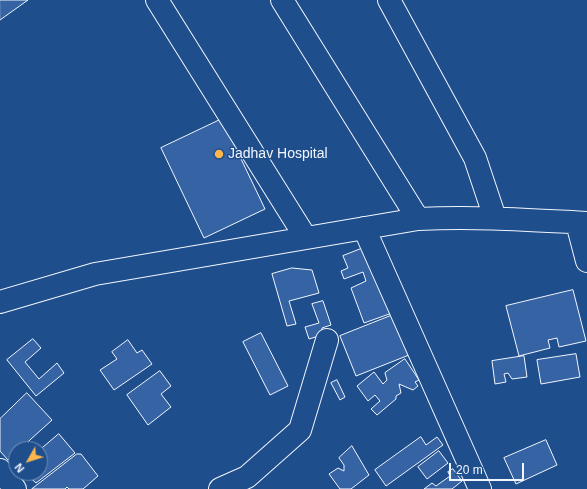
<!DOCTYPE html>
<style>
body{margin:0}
#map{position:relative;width:587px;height:489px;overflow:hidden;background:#1f4e8c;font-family:Arial,sans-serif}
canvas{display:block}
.north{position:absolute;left:8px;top:441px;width:40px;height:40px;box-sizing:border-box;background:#1f4e8c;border:1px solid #7391ba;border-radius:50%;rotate:231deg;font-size:11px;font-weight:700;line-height:16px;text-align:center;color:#f2f6ff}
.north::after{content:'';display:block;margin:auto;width:14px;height:18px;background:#ffb74d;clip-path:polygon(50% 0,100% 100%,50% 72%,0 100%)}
.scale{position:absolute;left:449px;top:463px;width:75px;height:18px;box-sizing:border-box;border:2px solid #f2f6ff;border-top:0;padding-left:5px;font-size:12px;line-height:14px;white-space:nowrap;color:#f2f6ff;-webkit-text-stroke:3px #1f4e8c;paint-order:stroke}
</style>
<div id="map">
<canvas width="587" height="489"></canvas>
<div class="north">N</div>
<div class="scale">20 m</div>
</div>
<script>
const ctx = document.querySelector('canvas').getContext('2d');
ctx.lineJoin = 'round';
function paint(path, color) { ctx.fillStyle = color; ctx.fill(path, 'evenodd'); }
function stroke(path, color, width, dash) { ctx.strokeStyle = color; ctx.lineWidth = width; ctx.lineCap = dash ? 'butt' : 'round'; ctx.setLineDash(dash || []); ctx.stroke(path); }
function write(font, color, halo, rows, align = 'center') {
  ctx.font = font + ' Arial,sans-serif'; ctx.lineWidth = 3; ctx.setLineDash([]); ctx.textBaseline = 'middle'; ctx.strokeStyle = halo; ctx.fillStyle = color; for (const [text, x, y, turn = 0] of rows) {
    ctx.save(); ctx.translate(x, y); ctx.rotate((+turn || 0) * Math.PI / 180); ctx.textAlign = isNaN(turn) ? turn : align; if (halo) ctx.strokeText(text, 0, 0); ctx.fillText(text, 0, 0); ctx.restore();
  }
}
const building = new Path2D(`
 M0,0H28L0,20Z
 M222,119L265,209L204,238L161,148Z
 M366,247L392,313L364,323L351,288L366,281L363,272L344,279L341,271L348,268L343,256Z
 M292,268L312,270L319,293L289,301L296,324L287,326L272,274Z
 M573,290L586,341L559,347L557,338L548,340L550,348L519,356L506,306Z
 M323,301L331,325L322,328V335L309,339L305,327L319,323L312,304Z
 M393,315L409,355L356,376L340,336Z
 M261,333L288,386L270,395L243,342Z
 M33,339L41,348L25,362L39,379L57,363L64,373L36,396L7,360Z
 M128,340L137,353L142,350L152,364L114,390L100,370L117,359L112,352Z
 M576,354L580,377L541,384L537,360Z
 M524,356L527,377L512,379L508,373L504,374L506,382L495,384L492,361Z
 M405,359L419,380L415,382L418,386L413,390L399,384L401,393L396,396V399L377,415L371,409L380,401L375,395L368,401L357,386L374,372L383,384L387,380L385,373Z
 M160,371L171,386L161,394L171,407L148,425L127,395Z
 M337,380L345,397L340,400L331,383Z
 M27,393L52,420L20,449H16V453L8,460L0,451V419Z
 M59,434L75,453L36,483L25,473H40V450Z
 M421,437L426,445L437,437L443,445L386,486L375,470Z
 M546,440L557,465L516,484L504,458Z
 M352,446L369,475L351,489H340L329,474L338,468L344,471V465L339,458Z
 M439,451L448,463L427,479L418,467Z
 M77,454H81L98,476L83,489H69L67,487L65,489H32Z
 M453,469L462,481L452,489H424L432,483L436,486L450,476L448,472Z`);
paint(building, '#3563a3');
stroke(building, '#f2f6ff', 1);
const minor = new Path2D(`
 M157,0L306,238
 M282,0L418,219
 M389,0L475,158L495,218
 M577,223L587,261
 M364,228L480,489
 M0,302L95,274L418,219C475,216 531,220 587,223
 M0,470L15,489
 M220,489L247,477L300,430L327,340`);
stroke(minor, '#f2f6ff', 24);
stroke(minor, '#1f4e8c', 22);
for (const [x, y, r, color] of [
 [219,154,5,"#ffb74d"]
]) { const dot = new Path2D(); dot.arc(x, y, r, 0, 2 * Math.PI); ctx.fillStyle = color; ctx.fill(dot); stroke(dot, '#1f4e8c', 1.5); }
write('14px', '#f2f6ff', '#1f4e8c', [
 ["Jadhav Hospital",228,154]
], 'left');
</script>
